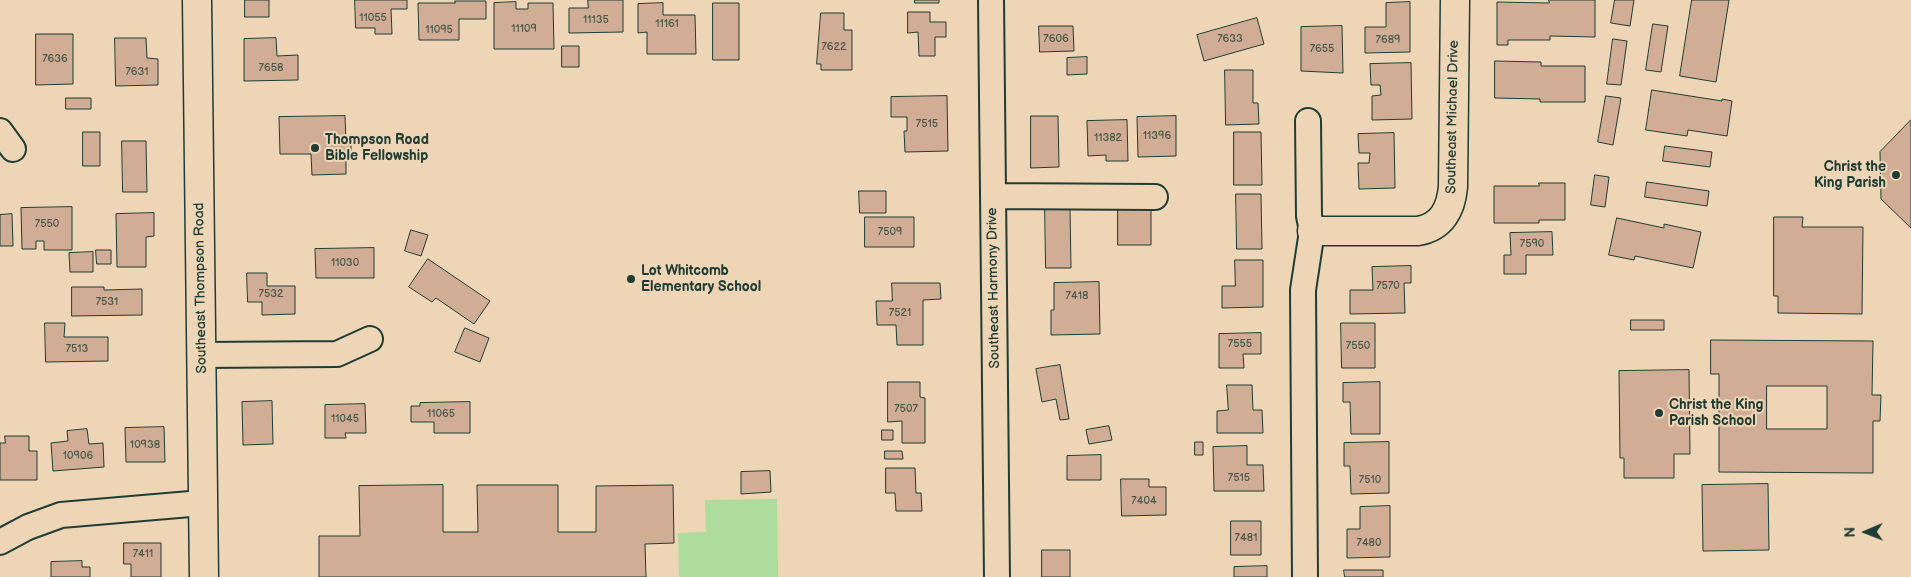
<!DOCTYPE html>
<style>
body{margin:0}
#map{position:relative;width:1911px;height:577px;overflow:hidden;background:#eed5b6;font-family:"Balsamiq Sans",sans-serif}
canvas{display:block}
.north{position:absolute;left:1841px;top:507px;width:50px;height:50px;-webkit-text-stroke:4px #eed5b6;paint-order:stroke;rotate:269deg;font-size:14px;font-weight:700;line-height:20px;text-align:center;color:#1f3d34}
.north::after{content:'';display:block;margin:auto;width:18px;height:22px;background:#1f3d34;clip-path:polygon(50% 0,100% 100%,50% 72%,0 100%)}
</style>
<div id="map">
<canvas width="1911" height="577"></canvas>
<div class="north">N</div>
</div>
<script>
const c = document.querySelector('canvas').getContext('2d');
c.lineJoin = 'round';
function fill(path, color) { c.fillStyle = color; c.fill(path, 'evenodd'); }
function strokePath(path, color, width, dash) { c.strokeStyle = color; c.lineWidth = width; c.lineCap = dash ? 'butt' : 'round'; c.setLineDash(dash || []); c.stroke(path); }
function write(font, color, halo, rows, align = 'center') {
  c.font = font + ' "Balsamiq Sans",sans-serif'; c.lineWidth = 4; c.setLineDash([]); c.textBaseline = 'middle'; c.strokeStyle = halo; c.fillStyle = color; for (const [text, x, y, turn = 0] of rows) {
    c.save(); c.translate(x, y); c.rotate((+turn || 0) * Math.PI / 180); c.textAlign = isNaN(turn) ? turn : align; if (halo) c.strokeText(text, 0, 0); c.fillText(text, 0, 0); c.restore();
  }
}
const green = new Path2D(`
 M777 499 778 577H679L678 533 706 532 705 500Z`);
const building = new Path2D(`
 M245 0H269V17H245Z
 M355 0H407V9H391L392 34H375V28H356Z
 M588 0H623V32L569 33V8H588Z
 M915 0H939V3H915Z
 M1549 0H1595V37L1550 36V40H1508V45H1497V2L1549 3Z
 M1615 0H1634L1630 26 1611 23Z
 M1692 0H1729L1716 82 1680 76Z
 M455 1H486V19H459V40H419L418 3H455Z
 M516 2V9H528V3H553L554 49H494V3Z
 M1410 2V52L1365 53V27H1386V3Z
 M663 3V15H695L696 54H647V32L638 33V4Z
 M713 3H739V60H713Z
 M908 12H930V22H946V37H935V56H919L918 32 908 33Z
 M821 13H844V30H852V70H821V64H817Z
 M1257 18 1264 44 1204 61 1197 35Z
 M1653 24 1668 26 1661 72 1646 70Z
 M1039 26H1073L1074 51 1040 52Z
 M1342 26 1343 73 1301 71V27Z
 M36 34H73V84L36 85Z
 M115 38H146L147 58 158 59V85L116 86Z
 M276 38 277 56 298 55V80L244 81V39Z
 M1613 39 1627 41 1621 85 1607 84Z
 M562 46H579V67H562Z
 M1087 57V74L1067 75V58Z
 M1495 61 1541 62V66H1585V102H1540V99L1495 98Z
 M1411 63 1412 119 1372 120V96L1381 95 1380 85H1371L1370 64Z
 M1225 70H1253V103H1258L1259 124 1226 125Z
 M1652 90 1722 101V99L1732 101 1727 136 1688 130 1687 136 1646 130Z
 M947 96 948 151 905 152 904 131H907V117H891V97Z
 M1606 96 1621 98 1613 145 1598 142Z
 M66 98H91V109H66Z
 M345 116 346 141H351V156H346V174L312 175 311 154H280L279 117Z
 M1031 116H1058L1059 167 1031 168Z
 M1176 116V156L1138 157 1137 117Z
 M1127 120 1128 161H1106V155L1088 156 1087 121Z
 M1911 120V228L1881 199 1880 152Z
 M83 132H100V166H83Z
 M1234 132H1261L1262 185H1234Z
 M1394 133 1395 188 1359 189 1358 163H1369L1370 153H1359L1358 134Z
 M122 141H146L147 192H123Z
 M1665 146 1712 152 1710 167 1663 161Z
 M1595 175 1609 177 1605 207 1591 205Z
 M1647 182 1709 191 1707 206 1645 197Z
 M1539 183H1565V220H1539V223H1494V186H1539Z
 M859 191H886V213H860Z
 M1236 194H1261L1262 249H1237Z
 M72 207V250H44V241H36V249H22L21 208Z
 M1118 207H1151V245H1118Z
 M1045 208H1070L1071 268H1046Z
 M154 213V236L146 237V267H117L116 214Z
 M12 214 13 246H0V215Z
 M865 217H914V247H865Z
 M1774 217H1803L1802 227H1863L1862 314 1778 313V296H1774Z
 M1617 218 1664 228V224L1701 232 1693 268 1635 256 1634 260 1609 255Z
 M411 230 428 235 421 256 405 251Z
 M1552 232 1553 255H1526V274H1504V255H1511L1510 233Z
 M374 248V278H316L315 249Z
 M96 250H111V264H97Z
 M93 252V272H70L69 253Z
 M428 259 490 301 474 324 436 298 432 302 409 287Z
 M1235 260H1263V307L1222 308V286H1235Z
 M1411 266V283H1404L1405 313 1350 314V290H1373L1372 267Z
 M247 273H267V286H295V314L262 315V302H248Z
 M1099 282 1100 334 1051 335V310H1054V283Z
 M892 283H940L941 299 923 300V345H897L896 325H877L876 301H892Z
 M72 287H104V290L142 289V315L72 316Z
 M1631 320H1664V330H1631Z
 M45 323H65L64 337H108V361L46 362Z
 M1341 323H1375V368H1342Z
 M465 328 489 338 480 362 455 352Z
 M1261 333V354H1243L1244 368H1219V334Z
 M1711 340 1873 341 1872 395H1881L1880 421H1873V473L1719 472V374H1711ZM1767 386H1827V429H1767Z
 M1060 365 1069 419 1060 420 1056 399 1042 402 1036 369Z
 M1689 370 1690 454H1674V478H1624V458H1620L1619 371Z
 M888 382H920V397L925 398V443H902V421L888 422Z
 M1380 382V434H1351L1350 402H1343V383Z
 M1227 385H1252L1253 410H1262L1263 433H1217V411L1228 410Z
 M272 401 273 444 243 445 242 402Z
 M470 402V433H434V422H411V406H420V403Z
 M365 404 366 433H345L346 438H325V405Z
 M1109 426 1112 440 1089 444 1086 430Z
 M164 427 165 462H126L125 428Z
 M87 429 89 444 103 443 104 467 53 471 51 443 68 441 67 431Z
 M882 430H893V440H882Z
 M5 436H29V451H37V480H0V443H5Z
 M1195 442H1203V455H1195Z
 M1389 442V493L1351 494 1350 466H1344V443Z
 M1247 446V465H1263L1264 491H1214L1213 447Z
 M885 451H902L903 459H885Z
 M1101 455V480H1067V456Z
 M886 468H915L916 493H921L922 511H896L895 493H886Z
 M770 471 771 492 741 494V472Z
 M1121 479H1149V487H1166V515L1122 516Z
 M1768 484 1769 550 1703 551 1702 485Z
 M443 485V532H478L477 485H558V532H596V486L673 485 674 543 645 544 646 577H319V536H360L359 486Z
 M1390 506V557L1347 558V529H1360V507Z
 M1231 521H1261V555H1231Z
 M124 543H161V577H131V564H124Z
 M1042 550H1070V577H1042Z
 M82 561V567H90V577H51V562Z
 M1267 566V577H1234V567Z
 M1344 570H1383V577H1345Z`);
const minor = new Path2D(`
 M991 0 997 577
 M0 131 13 149
 M993 196 1155 197
 M202 355 337 354 370 339
 M0 542 28 527 61 515 202 503
 M1305 577 1303 290 1312 231 1309 216 1308 121`);
const tertiary = new Path2D(`
 M197 0 204 577
 M1312 231H1418C1442 227 1451 209 1453 187L1455 0`);
const markers = [
 [315,148,5,"#1f3d34"],
 [1896,175,5,"#1f3d34"],
 [631,279,5,"#1f3d34"],
 [1659,413,5,"#1f3d34"]
];
const numberNames = [
 ["11055",373,18],
 ["11135",596,20],
 ["11161",667,24],
 ["11109",524,29],
 ["11095",439,30],
 ["7606",1056,39],
 ["7633",1230,39],
 ["7689",1388,40],
 ["7622",834,47],
 ["7655",1322,49],
 ["7636",55,59],
 ["7658",271,68],
 ["7631",137,72],
 ["7515",927,124],
 ["11396",1157,136],
 ["11382",1108,138],
 ["7550",47,224],
 ["7509",890,232],
 ["7590",1532,244],
 ["11030",345,263],
 ["7570",1388,286],
 ["7532",271,294],
 ["7418",1077,296],
 ["7531",107,302],
 ["7521",900,313],
 ["7555",1240,344],
 ["7550",1358,346],
 ["7513",77,349],
 ["7507",906,409],
 ["11065",441,414],
 ["11045",345,419],
 ["10938",145,445],
 ["10906",78,456],
 ["7515",1239,478],
 ["7510",1370,480],
 ["7404",1144,501],
 ["7481",1246,538],
 ["7480",1369,543],
 ["7411",143,554]
];
const streetNames = [
 ["Southeast Michael Drive",1453,117,-89],
 ["Southeast Thompson Road",201,288,-91],
 ["Southeast Harmony Drive",994,288,-91]
];
const poiNames = [
 ["Thompson Road",325,140],
 ["Bible Fellowship",325,156],
 ["Christ the",1886,167,"right"],
 ["King Parish",1886,183,"right"],
 ["Lot Whitcomb",641,271],
 ["Elementary School",641,287],
 ["Christ the King",1669,405],
 ["Parish School",1669,421]
];
fill(green, '#addc9c');
fill(building, '#d0ad94');
strokePath(building, '#1f3d34', 1);
strokePath(minor, '#1f3d34', 28);
strokePath(tertiary, '#1f3d34', 31);
strokePath(minor, '#eed5b6', 24);
strokePath(tertiary, '#eed5b6', 28);
for (const [x, y, r, color] of markers) { const dot = new Path2D(); dot.arc(x, y, r, 0, 2 * Math.PI); c.fillStyle = color; c.fill(dot); strokePath(dot, '#eed5b6', 2); }
write('11px', '#4b594c', null, numberNames);
write('14px', '#1f3d34', '#eed5b6', streetNames);
write('bold 14px', '#1f3d34', '#eed5b6', poiNames, 'left');
</script>
